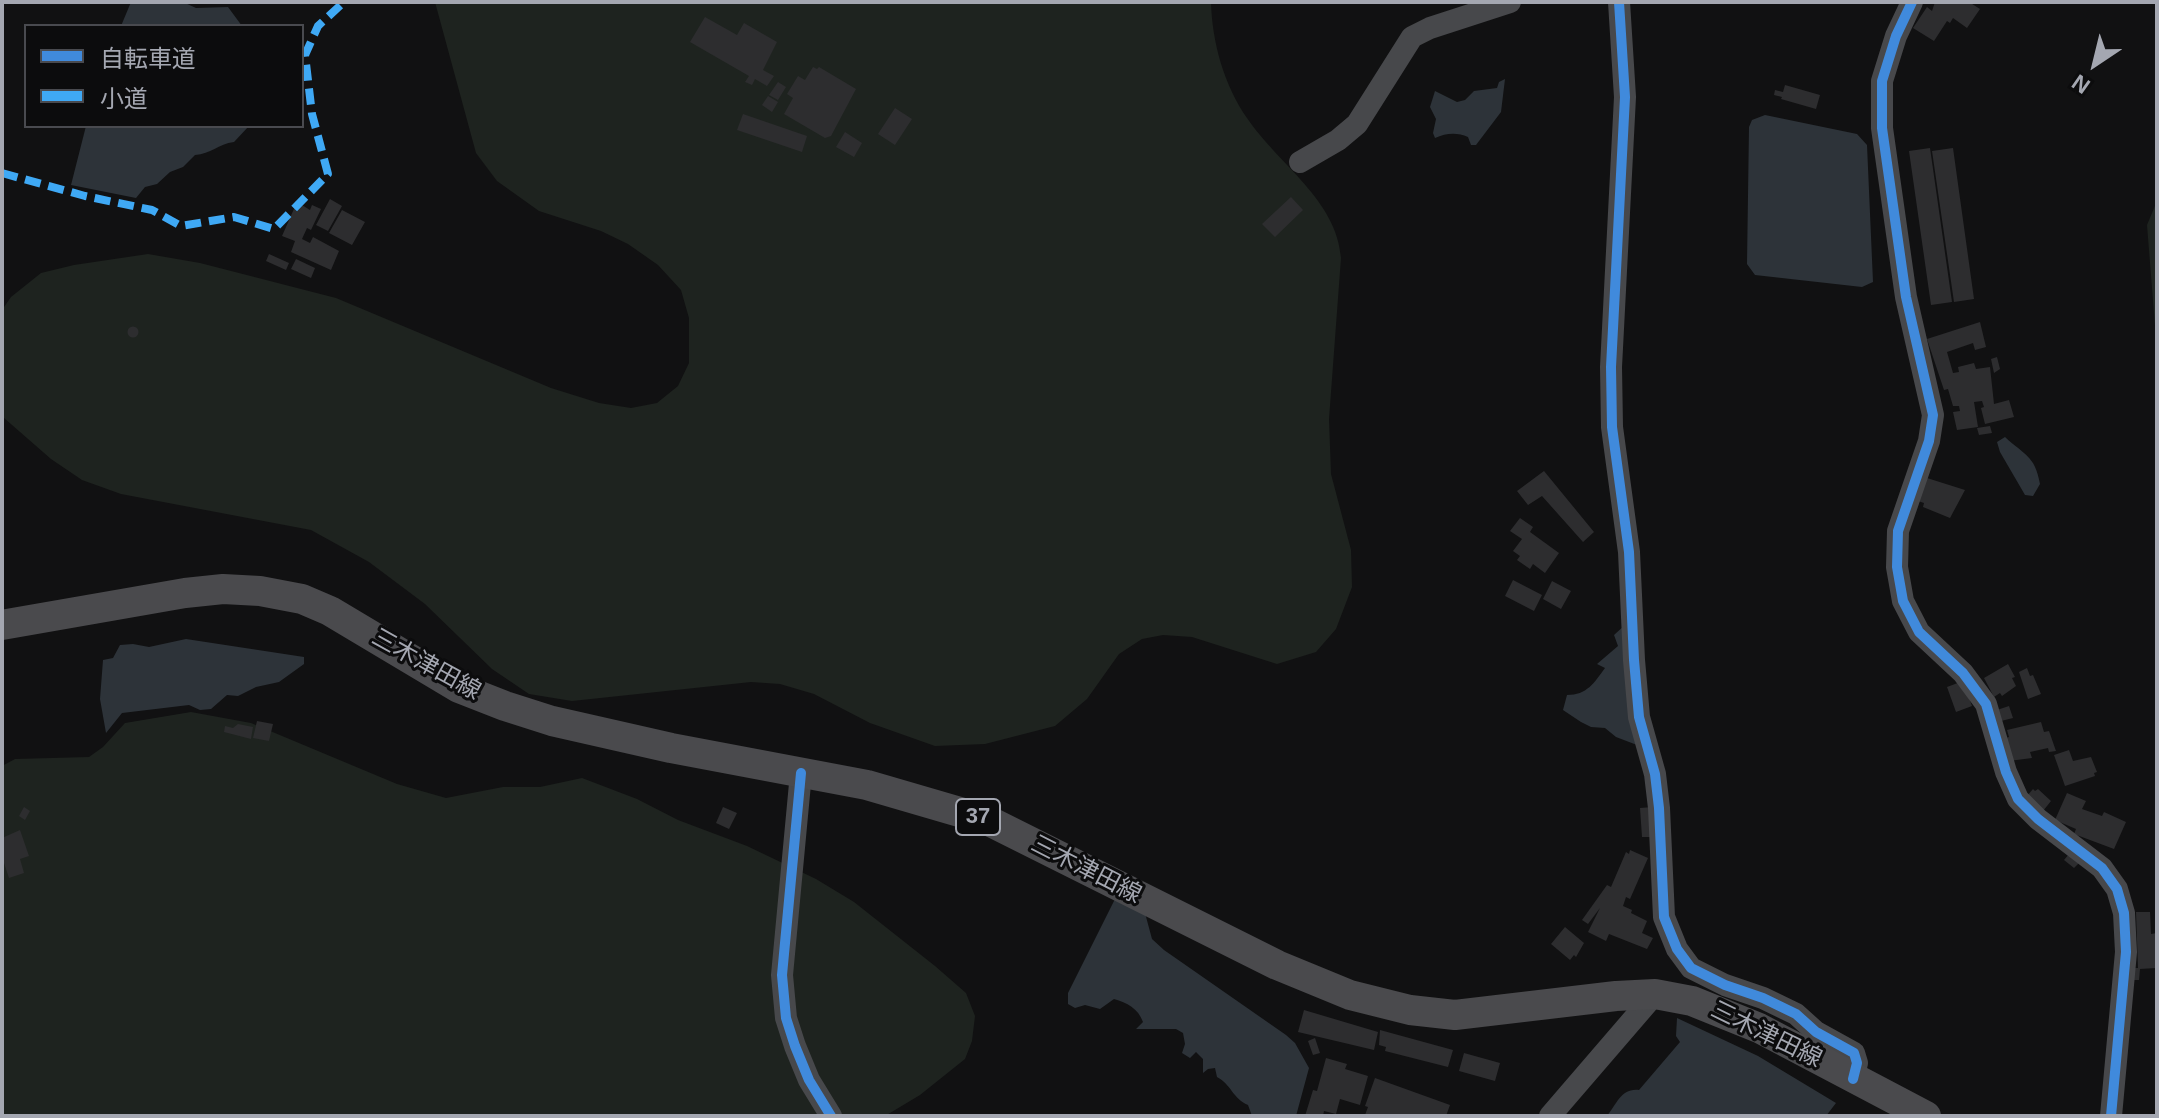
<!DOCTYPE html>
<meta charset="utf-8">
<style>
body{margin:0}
#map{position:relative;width:2159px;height:1118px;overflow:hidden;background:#111112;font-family:Helvetica,"Noto Sans JP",sans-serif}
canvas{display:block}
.frame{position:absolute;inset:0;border:4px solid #a4a7b1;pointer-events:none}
.legend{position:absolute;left:24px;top:24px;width:280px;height:104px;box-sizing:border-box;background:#0c0c0d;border:2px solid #494a4f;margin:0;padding:10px 14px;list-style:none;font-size:24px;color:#a4a7b1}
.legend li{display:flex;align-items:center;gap:16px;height:40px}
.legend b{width:40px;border:2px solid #494a4f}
.north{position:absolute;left:2055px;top:24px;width:80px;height:80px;-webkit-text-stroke:6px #0c0c0d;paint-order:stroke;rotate:215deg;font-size:22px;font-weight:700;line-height:32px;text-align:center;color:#a4a7b1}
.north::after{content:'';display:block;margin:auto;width:28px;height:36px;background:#a4a7b1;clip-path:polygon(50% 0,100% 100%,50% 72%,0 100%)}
</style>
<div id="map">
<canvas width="2159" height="1118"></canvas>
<div class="frame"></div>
<ul class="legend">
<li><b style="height:10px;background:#408adc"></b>自転車道</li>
<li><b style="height:10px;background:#3fa9f5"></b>小道</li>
</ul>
<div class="north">N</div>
</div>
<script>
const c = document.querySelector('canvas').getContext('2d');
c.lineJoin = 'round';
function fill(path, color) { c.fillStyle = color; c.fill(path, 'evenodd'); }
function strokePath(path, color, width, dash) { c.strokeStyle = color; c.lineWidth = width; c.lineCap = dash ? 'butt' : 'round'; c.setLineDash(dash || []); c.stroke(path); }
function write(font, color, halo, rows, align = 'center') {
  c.font = font + ' Helvetica,"Noto Sans JP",sans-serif'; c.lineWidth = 6; c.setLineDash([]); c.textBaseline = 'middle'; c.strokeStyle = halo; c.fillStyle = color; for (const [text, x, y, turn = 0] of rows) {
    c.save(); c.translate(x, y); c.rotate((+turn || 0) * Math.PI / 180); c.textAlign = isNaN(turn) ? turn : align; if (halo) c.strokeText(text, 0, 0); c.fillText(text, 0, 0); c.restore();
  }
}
const green = new Path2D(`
 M435 2H1211C1212 42 1224 85 1247 118 1278 164 1337 200 1341 258L1329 419 1331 474 1351 550 1352 587 1336 629 1316 652 1277 664 1192 637 1163 635 1142 639 1119 654 1087 699 1055 726 985 744 935 746 870 723 814 694 780 684 751 682 572 701 529 694 492 669 425 604 369 562 311 530 121 494 82 480 51 459 4 418 2 310 11 297 41 273 74 265 148 254 200 263 336 298 551 388 599 403 631 408 657 403 678 386 689 363V318L681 290 658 265 628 244 601 231 539 211 497 181 476 153Z
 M2157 201V351L2147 225Z
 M191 712 251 723 397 784 446 798 503 787H540L582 778 637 799 678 820 747 846 816 879 854 902 935 966 966 993 975 1016 972 1041 965 1059 920 1095 885 1116H2V766L15 759 89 757 103 747 125 723Z`);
const water = new Path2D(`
 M131 2 143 4 183 2 196 8 228 7 242 26H121Z
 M1505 79 1501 112 1476 145H1471L1468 137C1457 132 1446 133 1435 138L1433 133 1436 119 1430 107 1435 91 1457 102 1465 100 1474 91 1497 88 1499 82Z
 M1765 115 1857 134 1867 145 1873 282 1862 287 1755 275 1747 264 1749 127 1752 120Z
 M86 126H249L234 142C218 144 211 154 195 155L183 167 170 172 157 184 145 187 136 198 71 185Z
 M2005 437C2024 455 2035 455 2040 484L2033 496 2025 495 2000 452 1997 442Z
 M1626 624 1637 745 1616 737 1605 728 1591 727 1581 722 1563 710 1567 695C1587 695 1594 683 1605 668L1597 664 1618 646 1614 635Z
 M186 639 304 657V664L279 682 256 687 238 696 227 695 211 709 200 710 189 705 122 713 106 733 100 699 103 660 113 658 120 645 133 644 149 647Z
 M1116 897 1145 913 1152 939 1164 950 1286 1035 1295 1043 1309 1068 1296 1116H1252L1248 1105C1233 1099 1231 1084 1217 1077L1215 1068 1208 1069 1203 1073V1059L1196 1052 1190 1058 1182 1053 1185 1044 1183 1033 1176 1029H1136L1143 1022C1138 1008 1127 1003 1114 999L1100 1009 1085 1005 1075 1008 1068 1004V993Z
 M1677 1018 1758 1056 1836 1103 1826 1116H1607C1617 1104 1621 1088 1639 1090L1680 1042 1676 1036Z`);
const building = new Path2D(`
 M1935 2H1969L1980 9 1967 28 1953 18 1950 23 1947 21 1934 41 1913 28 1927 7 1932 11Z
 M705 17 737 35 744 23 777 42 763 70 774 76 767 86 755 79 752 85 745 82 749 76 690 42Z
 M813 67 817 69 819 67 856 89 831 136 825 138 784 114 793 98 787 94 798 76 805 80Z
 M778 82 786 87 778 100 769 95Z
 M1785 85 1820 95 1816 109 1781 99 1782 97 1774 95 1775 90 1783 92Z
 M768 96 778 102 772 112 762 105Z
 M895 108 912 119 895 145 878 134Z
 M743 114 807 136 802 152 737 130Z
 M845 132 862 143 854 157 836 147Z
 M1930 148 1952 302 1931 305 1909 151Z
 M1953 148 1974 299 1954 302 1932 151Z
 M1291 197 1303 210 1275 237 1262 224Z
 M330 199 342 206 328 231 316 225Z
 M297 202 310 210 312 205 321 209 311 230 307 228 302 239 310 243 313 237 339 251 331 270 291 252 295 241 282 236Z
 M342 210 365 222 352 245 329 233Z
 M269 254 289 263 286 270 266 261Z
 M296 259 315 268 311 278 291 269Z
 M1980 322 1986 347 1975 350 1973 343 1947 352 1953 373 1959 372 1958 367 1974 363 1976 369 1990 367 1994 404 2009 400 2014 417 1985 424 1981 408 1984 407 1982 401 1974 402 1978 427 1957 430 1953 412 1960 411 1959 406H1953L1948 389 1944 390 1927 339Z
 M127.5 332a5.5 5.5 0 1 1 11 0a5.5 5.5 0 1 1-11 0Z
 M1997 357 2000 369 1994 373 1991 359Z
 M1990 426 1992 433 1979 435 1977 428Z
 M1544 471 1594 532 1583 542 1542 496 1528 505 1517 491Z
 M1927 478 1965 490 1950 518 1923 507 1924 503 1918 501Z
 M1520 518 1533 527 1530 532 1559 553 1545 573 1533 564 1530 569 1517 560 1520 556 1513 551 1522 539 1510 531Z
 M1513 580 1542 595 1534 611 1505 596Z
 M1552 581 1571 591 1561 609 1543 599Z
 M2008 664 2015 677 2012 678 2016 686 2002 696 2000 693 1994 697 1984 678Z
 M2027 668 2030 676 2033 675 2041 694 2028 699 2019 672Z
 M1963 681 1972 706 1956 712 1947 687Z
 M2009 706 2013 718 2001 721 1997 710Z
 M257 721 273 724 269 741 253 738Z
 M2041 722 2044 732 2049 731 2056 751 2049 752 2048 748 2030 752 2032 758 2009 761 2003 739 2009 737 2007 730Z
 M238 724 253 727 251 739 224 732 225 726 233 728Z
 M2069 750 2073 761 2091 757 2097 772 2094 773 2095 776 2065 786 2054 755Z
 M2033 789 2035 791 2038 789 2051 801 2043 811 2027 796Z
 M2067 793 2086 801 2082 809 2102 816 2104 812 2126 822 2114 849 2074 834 2076 829 2055 820Z
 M24 807 30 811 25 820 19 816Z
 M723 807 737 813 729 829 716 823Z
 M1653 807 1655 837H1642L1640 808Z
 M20 830 29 856 20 859 24 873 9 878 2 857V838Z
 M1630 850 1648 858 1630 899 1626 897 1623 906 1632 910 1631 913 1647 921 1642 933 1653 938 1647 949 1609 934 1606 941 1588 932 1600 908 1588 924 1582 920 1607 885 1611 887 1626 852 1629 854Z
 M2069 854 2079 863 2074 868 2064 860Z
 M2136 912H2150L2151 934 2157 933 2156 968 2140 969 2139 980H2131L2132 968H2138Z
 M1565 927 1584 943 1576 957 1574 955 1570 960 1551 944Z
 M1304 1010 1378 1032 1374 1050 1298 1032Z
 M1380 1030 1453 1050 1448 1067 1385 1051 1386 1047 1379 1045Z
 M1315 1038 1320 1053 1313 1055 1308 1041Z
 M1464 1053 1500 1063 1495 1081 1459 1071Z
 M1326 1058 1347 1064 1345 1069 1368 1076 1360 1105 1340 1099 1336 1114 1324 1111 1323 1116H1305L1313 1090 1317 1091Z
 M1375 1078 1450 1105 1446 1116 1365 1115 1368 1107 1365 1106Z`);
const minor = new Path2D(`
 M1619 2 1625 97 1611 367 1612 427 1629 552 1634 660 1639 717 1655 774 1659 808 1664 917 1677 949 1691 968 1725 985 1763 998 1796 1014 1816 1032 1854 1053 1857 1063 1853 1079
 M1912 2 1896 36 1882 81V128L1906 297 1933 415 1929 441 1898 531 1897 567 1903 601 1919 632 1963 673 1986 704 2006 772 2018 799 2038 819 2102 868 2117 889 2124 913 2126 952 2111 1116
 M1300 162 1338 140 1357 124 1412 37 1430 28 1510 2
 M801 773 782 975 786 1018 795 1046 809 1080 831 1116
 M1550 1116 1655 994`);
const major = new Path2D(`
 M2 625 185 593 223 589 260 591 302 599 330 611 459 688 505 706 552 721 671 748 867 785 987 820 1277 965 1350 995 1410 1010 1455 1015 1616 996 1655 994 1692 1001 1759 1028 1926 1116`);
const quiet = new Path2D(`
 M2 173 85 196 152 210 181 226 234 217 274 229 328 174 312 114 305 55 318 26 344 2`);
const cycleway = new Path2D(`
 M1619 2 1625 97 1611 367 1612 427 1629 552 1634 660 1639 717 1655 774 1659 808 1664 917 1677 949 1691 968 1725 985 1763 998 1796 1014 1816 1032 1854 1053 1857 1063 1853 1079
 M1912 2 1896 36 1882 81V128L1906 297 1933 415 1929 441 1898 531 1897 567 1903 601 1919 632 1963 673 1986 704 2006 772 2018 799 2038 819 2102 868 2117 889 2124 913 2126 952 2111 1116
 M801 773 782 975 786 1018 795 1046 809 1080 831 1116`);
const shields = [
 [978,817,44]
];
const shieldNames = [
 ["37",978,817]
];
const streetNames = [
 ["三木津田線",426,665,29],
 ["三木津田線",1086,870,27],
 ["三木津田線",1766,1035,26]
];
fill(green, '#1e231f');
fill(water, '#2d3339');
fill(building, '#2d2d2f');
strokePath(minor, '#47484b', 22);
strokePath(major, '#4a4a4d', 30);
strokePath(quiet, '#3fa9f5', 8, [16, 8]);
strokePath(cycleway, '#408adc', 10);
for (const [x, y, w] of shields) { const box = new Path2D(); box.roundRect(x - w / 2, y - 18, w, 36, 6); c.fillStyle = '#0c0c0d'; c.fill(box); strokePath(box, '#a4a7b1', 2); }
write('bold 22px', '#a4a7b1', null, shieldNames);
write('24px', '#a4a7b1', '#0c0c0d', streetNames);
</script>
